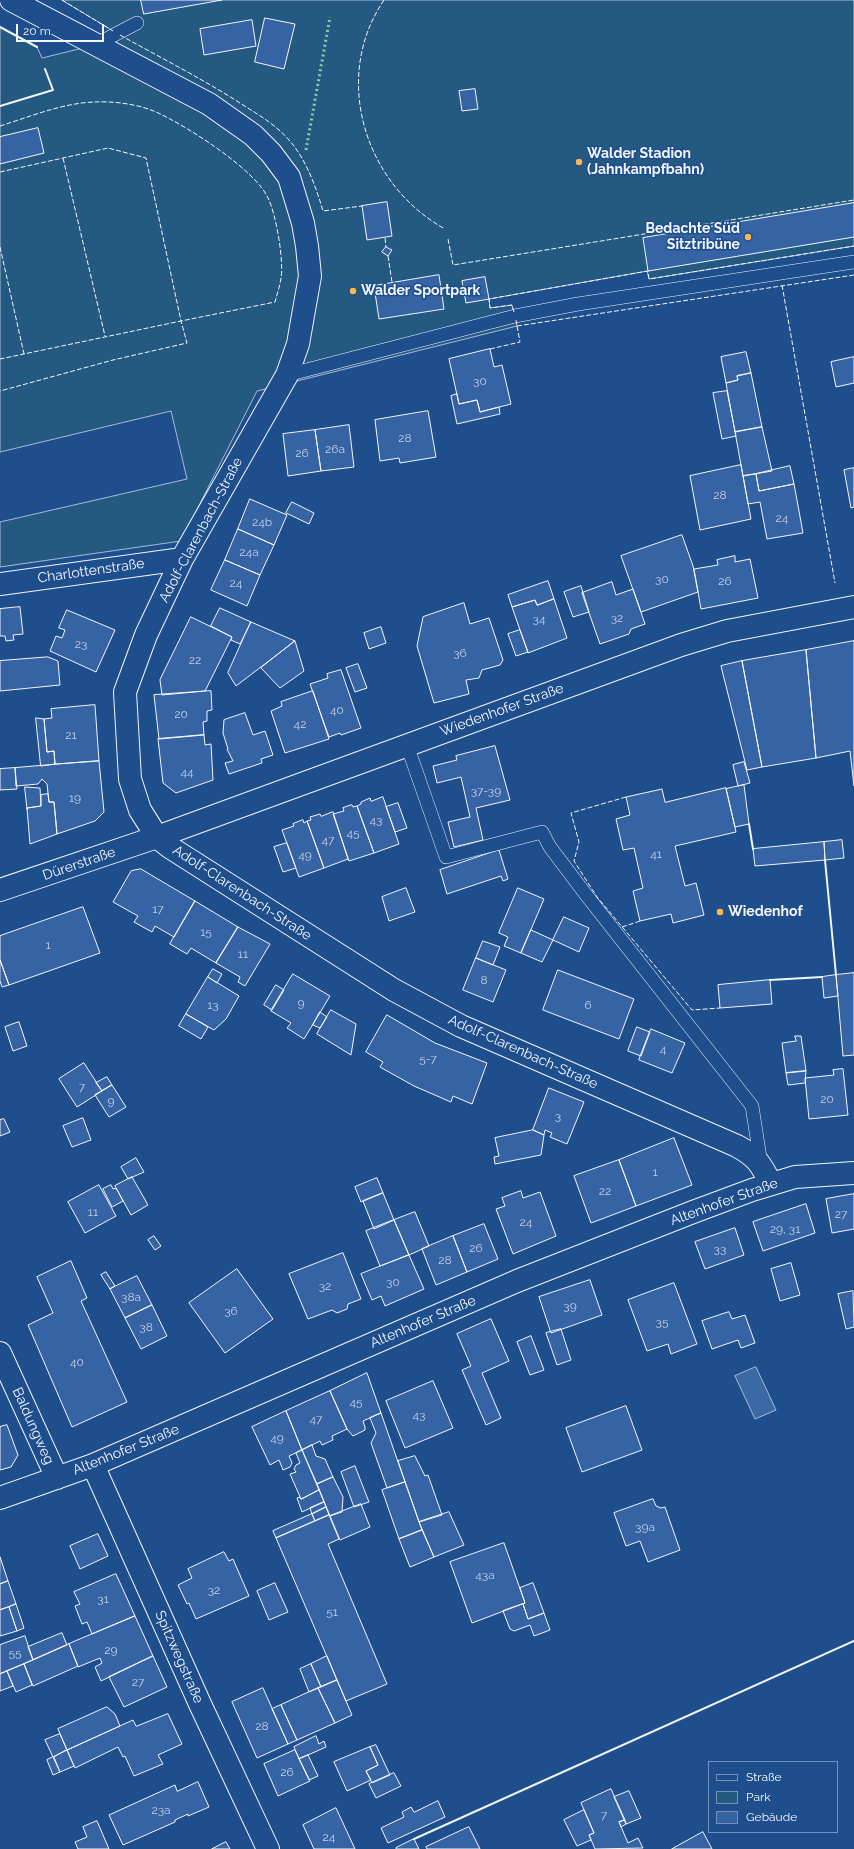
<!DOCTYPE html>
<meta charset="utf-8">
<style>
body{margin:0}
#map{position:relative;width:854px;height:1849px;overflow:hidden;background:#1f4e8c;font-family:Raleway,sans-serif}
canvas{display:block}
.legend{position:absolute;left:708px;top:1761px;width:130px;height:72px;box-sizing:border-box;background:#1f4e8c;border:1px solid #7391ba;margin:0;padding:5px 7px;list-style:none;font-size:12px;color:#f2f6ff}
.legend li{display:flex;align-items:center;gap:8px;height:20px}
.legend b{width:20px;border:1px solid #7391ba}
.scale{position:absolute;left:16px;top:24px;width:88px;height:18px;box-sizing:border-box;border:2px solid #f2f6ff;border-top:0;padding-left:5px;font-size:12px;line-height:14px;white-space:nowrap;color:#f2f6ff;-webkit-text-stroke:3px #1f4e8c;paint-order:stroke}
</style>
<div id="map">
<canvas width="854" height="1849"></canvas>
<ul class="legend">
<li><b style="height:5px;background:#1f4e8c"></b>Straße</li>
<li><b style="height:11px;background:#245a82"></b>Park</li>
<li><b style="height:11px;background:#3563a3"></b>Gebäude</li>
</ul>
<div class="scale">20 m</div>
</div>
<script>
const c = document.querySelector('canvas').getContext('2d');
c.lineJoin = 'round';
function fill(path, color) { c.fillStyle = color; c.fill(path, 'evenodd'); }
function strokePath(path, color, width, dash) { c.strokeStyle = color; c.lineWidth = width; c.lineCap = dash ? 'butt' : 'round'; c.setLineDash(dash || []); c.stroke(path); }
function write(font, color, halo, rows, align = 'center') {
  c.font = font + ' Raleway,sans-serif'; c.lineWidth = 3; c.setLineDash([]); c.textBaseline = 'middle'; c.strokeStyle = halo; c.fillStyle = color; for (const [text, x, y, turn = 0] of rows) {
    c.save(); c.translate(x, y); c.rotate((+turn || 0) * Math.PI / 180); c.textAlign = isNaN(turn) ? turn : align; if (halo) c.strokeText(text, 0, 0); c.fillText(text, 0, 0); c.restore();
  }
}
const green = new Path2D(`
 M62 0H854V246L649 279 647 271 489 299 490 308 512 305 517 326 257 391 181 541 0 567V522L187 479 171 411 0 452V27L37 47 42 58 95 45 116 33Z`);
const water = new Path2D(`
 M756 1367 776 1410 755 1419 735 1376Z`);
const building = new Path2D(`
 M141 0H222L144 14Z
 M265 18 295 24 284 69 255 62Z
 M252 20 256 46 204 55 200 29Z
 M475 89 478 109 462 111 459 91Z
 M38 128 44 153 0 164V137Z
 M387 202 392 236 367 240 362 206Z
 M854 203V237L648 271 643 238Z
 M386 247 392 250 388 256 382 252Z
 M439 275 444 309 379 319 374 286Z
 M485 277 489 299 466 303 462 281Z
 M490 349 494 367 502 365 511 404 480 412 477 400 459 404 449 359Z
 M746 352 751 373 737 376 738 380 726 383 721 357Z
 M854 357V383L836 387 831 362Z
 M751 373 762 427 735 432 726 383 738 380 737 376Z
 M727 391 736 436 722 439 713 393Z
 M457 394 459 404 477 400 480 412 499 407 500 414 457 424 451 396Z
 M428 411 436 457 400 463 399 458 380 461 375 420Z
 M349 425 354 467 321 471 315 430Z
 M762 427 772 471 743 476 735 432Z
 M315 430 321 471 288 476 283 434Z
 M741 465 751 519 700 530 690 476Z
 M790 466 794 484 759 491 756 474Z
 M854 468V507L851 508 844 470Z
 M756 474 759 491 794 484 803 533 767 539 760 502 748 504 743 476Z
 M250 499 287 515 274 545 238 529Z
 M292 502 314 513 309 524 286 513Z
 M238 529 274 545 260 575 225 560Z
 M682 535 693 566 698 592 641 612 621 556Z
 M735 556V562L750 559 758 598 701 609 694 569 718 565 717 560Z
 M225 560 260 575 247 606 211 590Z
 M548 581 554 599 537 605 535 600 512 607 508 595Z
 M612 582 616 595 633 589 645 624 631 629 629 634 600 644 582 593Z
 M581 586 589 612 573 617 564 592Z
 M554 599 567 638 528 653 512 607 535 600 537 605Z
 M464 603 470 624 489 618 503 660 500 665 482 670 479 678 466 680 469 694 434 703 417 646 423 617Z
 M20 607 23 634 13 635 14 640 6 641 5 636H0V609Z
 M220 608 251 622 240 644 231 640 232 637 211 626Z
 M67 610 115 630 96 672 50 651 56 636 62 638 65 630 59 628Z
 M191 617 232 637 205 691 162 695 160 680Z
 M251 622 295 641 236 686 228 673Z
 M381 627 386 643 369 649 364 633Z
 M520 630 528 652 516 656 508 634Z
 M295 641 304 671 280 688 261 668Z
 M854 641V786L850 751 816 758 806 650Z
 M806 650 816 758 762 767 742 661Z
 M48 657 58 661 60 685 0 691V661Z
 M742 661 762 767 747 770 721 666Z
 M358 664 367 688 355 692 346 668Z
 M341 670 361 728 341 735 340 733 329 737 310 684 328 678 327 674Z
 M211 691 212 710 207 711V721L203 722 204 735 159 739 154 695Z
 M313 691 329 739 285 753 271 711 282 706 281 702Z
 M95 705 99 761 55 764 54 751 47 752 44 719 52 718 51 709Z
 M245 713 253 735 265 731 273 755 261 759 262 763 229 774 225 763 233 761 227 749H228L223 733 224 720Z
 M36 718 44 719 47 752 54 751 55 764 41 766Z
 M204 735 205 745 211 744 213 780 176 793 163 783 158 739Z
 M495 746 510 800 476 808 483 840 454 847 448 822 470 817 461 777 437 783 433 766 457 760 456 756Z
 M99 761 104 812 95 821 57 834 54 802H49L47 784 42 779 38 784 16 786 15 768Z
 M744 762 750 783 738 786 733 765Z
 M15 768 17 789 0 790V769Z
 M744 785 749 824 735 827 726 789Z
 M25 787 40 788 41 806 27 808V809Z
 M726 788 736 832 675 846 685 886 696 883 704 915 673 923 671 914 640 921 633 891 643 888 634 848 623 850 616 819 630 815 626 797 662 789 665 802Z
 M48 794 49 802H54L57 834 30 844 27 808 41 806V795Z
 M383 797 399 844 374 853 357 806 361 804V802L370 798 371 801Z
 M398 803 407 828 395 832 386 807Z
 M352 805 353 807 357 806 374 853 349 861 333 814 344 811 343 808Z
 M333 812 348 859 324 868 307 821 311 820 310 817 320 814 321 816Z
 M303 820 304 823 307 821 324 868 299 877 282 830 294 826 293 824Z
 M842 840 844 858 825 860 824 842Z
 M824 842 825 860 755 866 753 849Z
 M287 843 296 868 283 872 274 847Z
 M499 850 508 879 503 881 501 876 447 894 440 870Z
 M141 869 195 901 174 937 155 926 152 932 134 922 138 916 113 902 131 871Z
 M406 888 415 912 389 921 382 897Z
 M518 888 544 899 521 953 504 946 508 937 499 933Z
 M195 901 238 927 216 963 191 948 187 954 170 944Z
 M83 907 100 953 9 985 0 960V936Z
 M564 917 589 928 579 952 553 940Z
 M238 927 270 944 245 986 238 982 240 977 216 963Z
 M531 930 553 940 542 962 521 953Z
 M483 941 500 947 493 965 476 958Z
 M476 958 506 970 493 1002 463 990Z
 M0 960 9 985 2 987 0 981Z
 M213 969 222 974 217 983 208 977Z
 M558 970 634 999 619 1039 543 1010Z
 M854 973V1055L843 1056 836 975Z
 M293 974 330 996 304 1039 287 1028 291 1023 271 1011Z
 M836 975 838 996 824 998 822 977Z
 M208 977 239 996 226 1019 214 1030 186 1014Z
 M770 980 772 1004 720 1008 718 985Z
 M276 985 284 990 272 1010 264 1005Z
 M331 1010 356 1024 351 1055 317 1034Z
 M320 1012 327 1017 320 1028 313 1025Z
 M186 1014 208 1027 201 1039 179 1026Z
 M387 1015 435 1043 487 1063 472 1104 453 1096 451 1102 414 1086 380 1067 383 1062 366 1052Z
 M19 1022 27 1046 13 1051 5 1027Z
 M637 1027 650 1032 641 1056 628 1051Z
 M651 1029 685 1043 672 1073 639 1060Z
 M795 1036H801L806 1071 786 1073 782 1043 796 1041Z
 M84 1063 102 1091 77 1107 59 1079Z
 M843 1069 848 1115 809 1119 805 1078 834 1075 833 1070Z
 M806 1071 805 1083 788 1085 786 1073Z
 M107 1077 112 1085 102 1091 96 1083Z
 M112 1085 126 1107 109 1117 95 1095Z
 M549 1088 584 1102 567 1144 550 1137 552 1133 545 1130 544 1135 533 1130Z
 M83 1118 91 1140 72 1147 63 1126Z
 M4 1119 10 1132 0 1136V1120Z
 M533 1130 544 1135 541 1155 495 1164 494 1157 499 1156 495 1138Z
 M674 1138 692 1185 636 1206 619 1160Z
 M136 1158 144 1172 128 1179 121 1167Z
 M619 1160 636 1206 591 1223 574 1176Z
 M132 1177 148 1205 131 1215 115 1186Z
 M377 1178 383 1193 361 1202 355 1187Z
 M99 1185 116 1216 85 1233 68 1202Z
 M111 1185 113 1189 116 1188 123 1201 112 1207 103 1189Z
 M521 1191 523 1198 540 1192 556 1236 513 1254 496 1209 505 1206 502 1198Z
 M383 1193 394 1220 374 1229 363 1201Z
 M854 1194V1229L832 1233 826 1199Z
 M806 1204 815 1233 763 1251 753 1222Z
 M415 1212 429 1246 409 1255 394 1220Z
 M394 1220 409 1255 380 1266 366 1231Z
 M484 1224 498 1259 467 1272 453 1236Z
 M735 1228 744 1255 705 1269 695 1242Z
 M154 1236 161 1246 155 1250 148 1240Z
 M453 1236 467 1272 436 1285 422 1249Z
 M343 1253 361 1299 348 1304 347 1309 337 1313 332 1310 308 1319 289 1274Z
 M409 1255 424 1289 385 1306 381 1296 372 1300 361 1274Z
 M71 1261 87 1298 81 1301 127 1402 72 1427 28 1325 53 1313 37 1277Z
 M791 1263 800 1295 780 1301 771 1269Z
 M237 1269 273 1319 225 1353 189 1303Z
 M106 1272 115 1286 110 1289 101 1275Z
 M137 1276 152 1305 125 1318 110 1289Z
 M590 1280 602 1315 551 1333 539 1297Z
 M674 1283 697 1344 671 1354 668 1344 647 1351 628 1300Z
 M853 1291 854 1327 846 1329 838 1294Z
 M152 1305 167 1336 141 1349 125 1318Z
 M729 1312 732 1319 745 1315 755 1343 741 1348 738 1340 712 1349 702 1321Z
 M491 1319 509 1361 482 1373 501 1418 486 1425 462 1370 471 1366 457 1334Z
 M561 1329 571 1360 557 1365 546 1333Z
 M531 1336 544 1370 530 1375 517 1342Z
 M367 1373 381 1413 363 1421 365 1427V1430L353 1436 347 1429 330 1391Z
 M433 1381 453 1428 405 1448 386 1401Z
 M330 1391 347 1429 332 1436 333 1440 322 1445 320 1441 302 1450 286 1411Z
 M626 1406 642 1450 582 1472 566 1428Z
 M286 1411 302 1450 289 1456 292 1463 290 1467 283 1470 279 1460 270 1465 252 1427Z
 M381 1413 405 1482 387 1488 371 1443 376 1433 370 1418Z
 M7 1425 18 1455 11 1467 0 1470V1427Z
 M312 1445 316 1456 325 1459 333 1477 317 1484 302 1450Z
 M302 1450 319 1490 301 1499 290 1474 296 1472 294 1469 296 1465 300 1463 296 1453Z
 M415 1456 425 1476 428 1475 442 1515 419 1522 398 1461Z
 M355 1466 369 1502 354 1507 341 1472Z
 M333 1477 343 1497 342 1512 330 1516 317 1484Z
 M405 1482 422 1530 399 1539 382 1490Z
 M319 1490 324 1502 302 1512 297 1498 300 1497 301 1499Z
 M653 1499 656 1506 661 1508 665 1507 680 1550 648 1562 640 1541 626 1546 614 1513Z
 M324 1502 326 1507 312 1514 310 1508Z
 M361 1504 370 1527 340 1540 330 1516Z
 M326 1507 329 1515 315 1521 312 1514Z
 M449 1512 464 1545 434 1557 419 1522Z
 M312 1514 315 1521 276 1538 273 1531Z
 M329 1515 339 1539 328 1544 387 1684 346 1701 276 1538Z
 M422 1530 434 1557 410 1567 399 1539Z
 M98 1534 108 1556 80 1569 70 1546Z
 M504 1543 525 1603 472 1623 450 1562Z
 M224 1552 229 1561 233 1559 249 1596 196 1619 189 1603 187 1604 178 1585 192 1578 188 1569Z
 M0 1557 8 1581 0 1584Z
 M116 1574 135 1616 92 1634 87 1622 82 1624 75 1606 80 1604 74 1592Z
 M8 1581 16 1604 0 1610V1584Z
 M275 1583 288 1612 269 1620 257 1591Z
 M533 1583 544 1613 528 1619 523 1604 525 1603 520 1588Z
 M16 1604 24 1628 17 1631 9 1607Z
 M523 1604 528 1619 544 1613 550 1630 534 1636 530 1625 514 1631 510 1629 503 1611Z
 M9 1607 17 1631 0 1636V1610Z
 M135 1616 153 1656 101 1681 95 1667 102 1663 100 1658 78 1667 69 1644Z
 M62 1633 67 1645 33 1660 28 1647Z
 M25 1636 33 1660 0 1674V1645Z
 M69 1644 78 1666 33 1686 24 1664Z
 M153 1656 167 1687 124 1707 109 1677Z
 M327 1656 337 1680 321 1687 311 1664Z
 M24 1664 32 1685 16 1692 7 1671Z
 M311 1664 321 1687 309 1692 300 1669Z
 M7 1671 13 1686 0 1691V1674Z
 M337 1680 352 1715 335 1723 318 1688Z
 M263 1688 288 1744 257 1758 232 1702Z
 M318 1688 335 1723 297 1740 281 1705Z
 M281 1705 297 1740 288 1744 272 1709Z
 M107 1707 115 1714 120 1726 67 1750 58 1729Z
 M168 1714 182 1744 158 1755 163 1764 134 1776 125 1756 123 1757 118 1747 75 1768 67 1750 133 1720 136 1726Z
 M60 1734 67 1750 53 1757 45 1740Z
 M316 1736 319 1744 324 1741 326 1747 299 1759 294 1747Z
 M376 1745 390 1775 372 1783 366 1771 378 1765 370 1747Z
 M370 1747 378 1765 366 1771 371 1780 347 1791 334 1762Z
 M67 1750 74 1766 60 1772 54 1757Z
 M295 1750 310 1781 278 1796 264 1764Z
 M308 1755 318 1776 309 1780 299 1759Z
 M53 1757 60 1772 53 1775 47 1760Z
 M394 1773 401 1786 376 1798 369 1784Z
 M198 1782 209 1807 188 1816V1814L175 1820V1822L123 1845 109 1815 175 1785 177 1791Z
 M611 1789 625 1820 619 1822 628 1843 638 1838 643 1848 595 1849 589 1835 594 1833 581 1803Z
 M629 1791 641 1818 626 1824 614 1797Z
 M438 1801 445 1817 388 1843 381 1828 404 1817 402 1812 411 1807 414 1812Z
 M336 1808 355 1849H314L303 1825Z
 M584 1810 594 1833 589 1835 591 1840 577 1846 564 1820Z
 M625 1820 626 1824 621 1827 619 1822Z
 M97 1821 109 1849H78L75 1842 87 1837 83 1827Z
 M469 1827 480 1849H427L426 1847Z
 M703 1832 712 1849H672Z
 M414 1839 419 1849H396V1848Z
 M226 1842 230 1849H212Z`);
const lane = new Path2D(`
 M95 45 137 23
 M287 375 515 316 578 304 854 262
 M407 745 446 857 542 832 550 847 587 896 752 1106 761 1164`);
const street = new Path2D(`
 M11 0 209 104 253 135 271 153 289 177 303 223 307 246 310 276 298 344 287 375 182 559 146 635 125 692 130 779 140 810 157 837 171 848 394 990 461 1026 737 1146C757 1157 761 1164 771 1184
 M0 584 182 559
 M0 890 157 837 681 645 727 631 854 607
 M0 1353 57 1478
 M93 1465 200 1704 268 1849
 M0 1498 93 1465 517 1281 693 1212 752 1190 795 1177 854 1173`);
const hedge = new Path2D(`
 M306 150 330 17`);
const fence = new Path2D(`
 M62 0 113 31
 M384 0C331 78 365 185 445 229
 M120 35C161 58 203 79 243 105 259 115 276 125 289 140 306 159 316 187 323 211L362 206
 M0 126C29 117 63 103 94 102 113 101 138 104 156 112 185 125 255 169 268 198 276 214 284 260 281 278 280 286 277 294 275 302L181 321 187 343 113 360 0 391
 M63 158 105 336
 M0 172 108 148 146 158 181 321 0 359
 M385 238 386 247
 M448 239 453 265 854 200
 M0 247 24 354
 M388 256 392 282
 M782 285 835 583
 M514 312 512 305 490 308 489 299 648 271 649 279 854 246
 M517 326 854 275
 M490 349 520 342 516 320
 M626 797 571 813 579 842 574 861 597 897 692 1010 720 1008
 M622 927 640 921`);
const wall = new Path2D(`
 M0 27 37 47
 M0 106 53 90 45 69
 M749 824 753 849
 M825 860 836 975
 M770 980 822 977
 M414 1839 854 1641`);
const markers = [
 [579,162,4,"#ffb74d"],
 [748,237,4,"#ffb74d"],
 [353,291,4,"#ffb74d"],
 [720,912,4,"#ffb74d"]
];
const numberNames = [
 ["30",480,381],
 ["28",405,438],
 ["26a",335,449],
 ["26",302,453],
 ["28",720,495],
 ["24",782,518],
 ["24b",262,522],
 ["24a",249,552],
 ["30",662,579],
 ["26",725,581],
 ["24",236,583],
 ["32",617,618],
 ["34",539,619],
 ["23",81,644],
 ["36",460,653],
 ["22",195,660],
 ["40",337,710],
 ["20",181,714],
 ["42",300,724],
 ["21",71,735],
 ["44",187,772],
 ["37-39",486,791],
 ["19",75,798],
 ["43",376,820],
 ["45",353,833],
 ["47",328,840],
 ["41",656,854],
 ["49",305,855],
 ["17",158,909],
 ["15",206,932],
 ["1",48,945],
 ["11",243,954],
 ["8",484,980],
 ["9",301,1003],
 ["13",213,1005],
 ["6",588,1005],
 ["4",663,1049],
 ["5-7",428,1059],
 ["7",82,1087],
 ["20",827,1099],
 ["9",111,1101],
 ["3",558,1116],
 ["1",655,1172],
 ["22",605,1191],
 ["11",93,1212],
 ["27",841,1214],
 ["24",526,1222],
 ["29, 31",785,1229],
 ["26",476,1248],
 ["33",720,1249],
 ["28",445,1260],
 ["30",393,1282],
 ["32",325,1286],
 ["38a",131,1297],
 ["39",570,1306],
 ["36",231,1311],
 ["35",662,1322],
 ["38",146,1327],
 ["40",77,1362],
 ["45",356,1402],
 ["43",419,1415],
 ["47",316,1419],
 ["49",277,1438],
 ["39a",645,1527],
 ["43a",485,1575],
 ["32",214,1590],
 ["31",103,1599],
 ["51",332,1612],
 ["29",111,1650],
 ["55",15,1653],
 ["27",138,1682],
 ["28",262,1726],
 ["26",287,1772],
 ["23a",161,1810],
 ["7",604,1815],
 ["24",329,1837]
];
const poiNames = [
 ["Walder Stadion",587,154],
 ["(Jahnkampfbahn)",587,170],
 ["Bedachte Süd",740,229,"right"],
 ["Sitztribüne",740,245,"right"],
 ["Walder Sportpark",361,291],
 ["Wiedenhof",728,912]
];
const streetNames = [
 ["Adolf-Clarenbach-Straße",201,530,-62],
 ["Charlottenstraße",91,571,-8],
 ["Wiedenhofer Straße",502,710,-20],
 ["Dürerstraße",79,864,-19],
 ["Adolf-Clarenbach-Straße",242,893,33],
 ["Adolf-Clarenbach-Straße",523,1052,24],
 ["Altenhofer Straße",724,1202,-20],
 ["Altenhofer Straße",423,1322,-23],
 ["Baldungweg",33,1426,66],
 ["Altenhofer Straße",126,1450,-22],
 ["Spitzwegstraße",179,1657,66]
];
fill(green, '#245a82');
strokePath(green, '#a8bbd7', 1);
fill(water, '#3b69a3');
strokePath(water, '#a8bbd7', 1);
fill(building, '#3563a3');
strokePath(building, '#f2f6ff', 1);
strokePath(lane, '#f2f6ff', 14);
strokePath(street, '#f2f6ff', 24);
strokePath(lane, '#1f4e8c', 13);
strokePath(street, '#1f4e8c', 22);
strokePath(hedge, '#97c8a6', 3, [2, 3]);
strokePath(fence, '#f2f6ff', 1, [5, 2]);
strokePath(wall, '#f2f6ff', 2);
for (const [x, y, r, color] of markers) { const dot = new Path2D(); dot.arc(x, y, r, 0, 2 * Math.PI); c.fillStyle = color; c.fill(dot); strokePath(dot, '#1f4e8c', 1.5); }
write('12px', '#c3d1e8', null, numberNames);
write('bold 14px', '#f2f6ff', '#1f4e8c', poiNames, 'left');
write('14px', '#f2f6ff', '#1f4e8c', streetNames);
</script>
